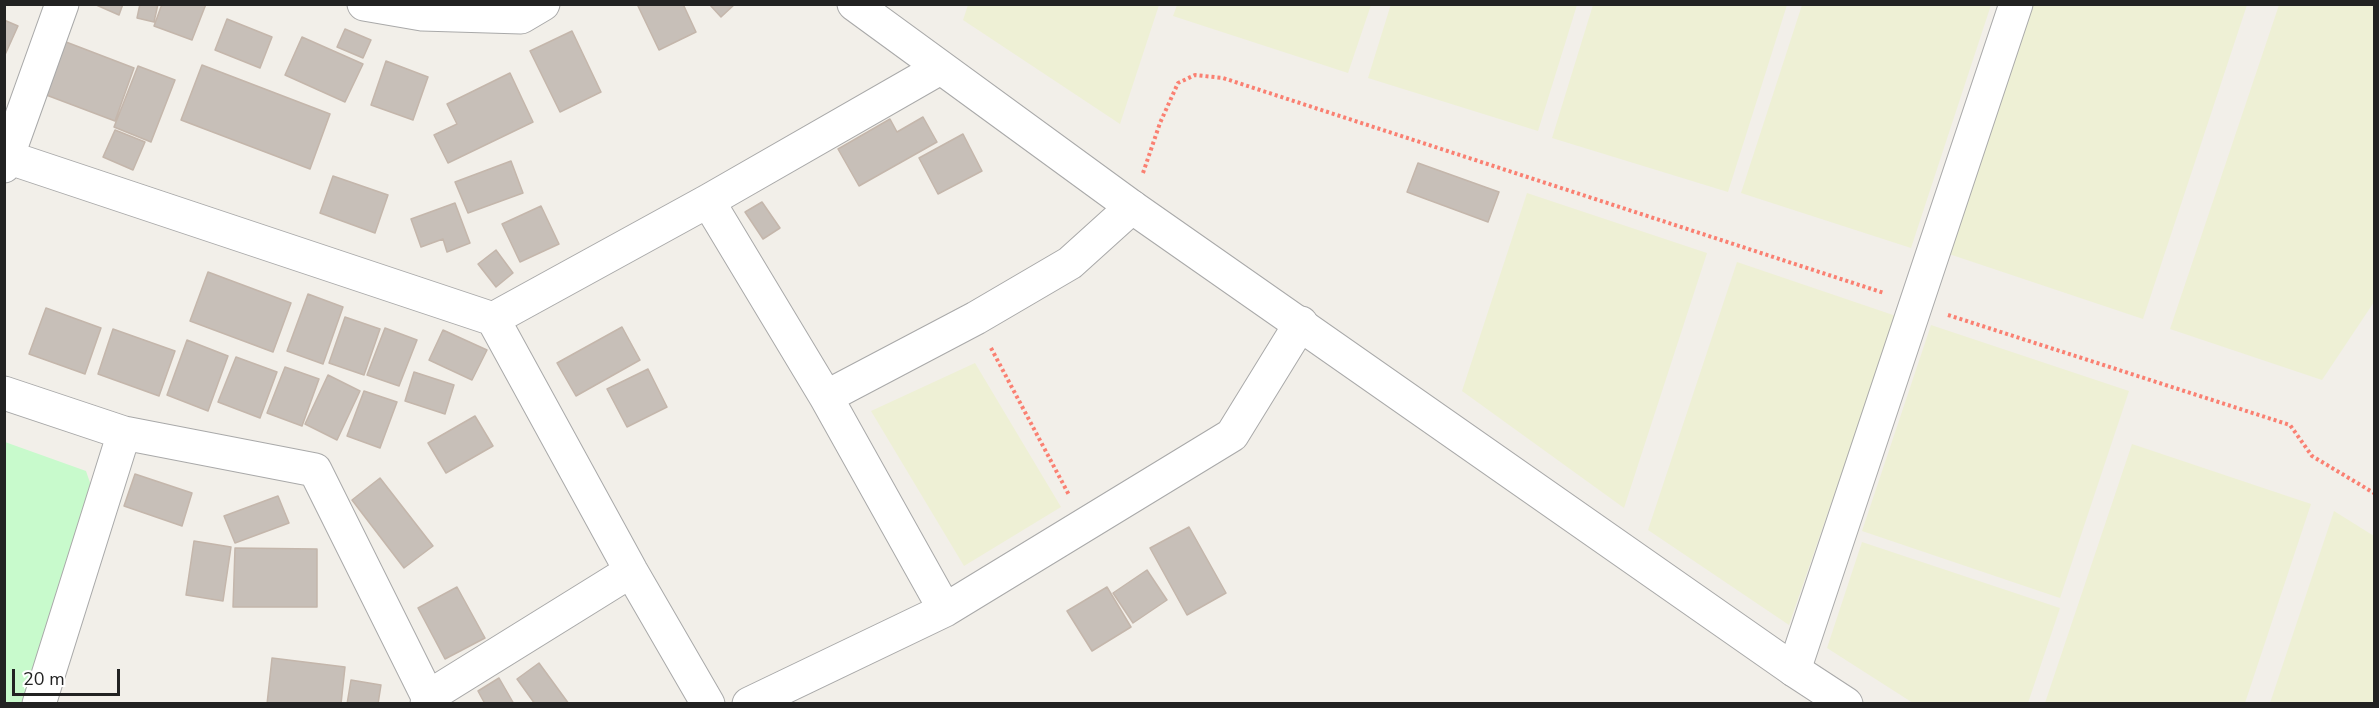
<!DOCTYPE html>
<style>
body{margin:0}
#map{position:relative;width:2379px;height:708px;overflow:hidden;background:#f2efe9;font-family:"Nunito Sans",sans-serif}
canvas{display:block}
.frame{position:absolute;inset:0;border:6px solid #222;pointer-events:none}
.scale{position:absolute;left:12px;top:669px;width:108px;height:27px;box-sizing:border-box;border:3px solid #222;border-top:0;padding-left:8px;font-size:18px;line-height:21px;white-space:nowrap;color:#222;-webkit-text-stroke:4px #fff;paint-order:stroke}
</style>
<div id="map">
<canvas width="2379" height="708"></canvas>
<div class="frame"></div>
<div class="scale">20 m</div>
</div>
<script>
const c = document.querySelector('canvas').getContext('2d');
c.lineJoin = 'round';
function fill(path, color) { c.fillStyle = color; c.fill(path, 'evenodd'); }
function strokePath(path, color, width, dash) { c.strokeStyle = color; c.lineWidth = width; c.lineCap = dash ? 'butt' : 'round'; c.setLineDash(dash || []); c.stroke(path); }
const farmland = new Path2D(`
 M1391 4 1577 5 1538 131 1368 78Z
 M968 5H1159L1120 124 963 20Z
 M1177 5V4L1371 5 1348 73 1173 16Z
 M1593 5H1787L1728 192 1552 138Z
 M1802 5H1991L1911 248 1741 193Z
 M2032 5H2247L2143 319 1949 254Z
 M2279 5H2374V302L2322 380 2170 329Z
 M1527 193 1707 253 1624 508 1462 391Z
 M1737 262 1896 316 1789 625 1648 530Z
 M1931 325 2129 391 2060 598 1862 531Z
 M975 363 1061 507 964 566 871 411Z
 M2132 444 2311 504 2245 703H2045Z
 M2334 511 2374 536V703H2270Z
 M1862 542 2060 608 2028 703H1913L1827 648Z`);
const park = new Path2D(`
 M5 442 86 471 100 512 27 703 5 704Z`);
const building = new Path2D(`
 M94 4H123L119 15Z
 M140 4H158L154 22 137 18Z
 M162 4H206L192 40 154 26Z
 M637 4H683L696 32 659 50Z
 M709 4H735L721 17Z
 M227 19 272 37 260 68 215 50Z
 M4 20 18 26 4 57Z
 M345 29 371 40 363 58 337 47Z
 M572 31 601 92 560 112 530 51Z
 M53 37 134 68 115 121 33 90Z
 M302 37 363 64 345 102 285 75Z
 M386 61 428 77 413 120 371 105Z
 M202 65 330 114 310 169 181 120Z
 M138 66 175 80 151 142 114 127Z
 M510 73 533 122 448 163 434 135 457 124 447 104Z
 M923 117 937 142 859 186 838 149 890 119 897 132Z
 M115 130 145 142 133 170 103 157Z
 M963 134 982 171 938 194 919 158Z
 M511 161 523 193 468 213 455 182Z
 M1418 163 1499 192 1488 222 1407 192Z
 M333 176 388 195 375 233 320 213Z
 M762 202 780 228 763 239 745 212Z
 M455 203 470 243 447 252 443 239 421 247 411 219Z
 M541 206 559 244 520 262 502 224Z
 M496 250 513 273 496 287 478 264Z
 M208 272 291 303 273 352 190 321Z
 M308 294 343 307 323 364 287 351Z
 M46 308 101 328 85 374 29 354Z
 M345 317 380 329 364 375 329 363Z
 M622 327 640 360 576 396 557 363Z
 M385 328 417 340 399 386 367 375Z
 M113 329 175 351 159 396 98 374Z
 M443 330 487 350 472 380 429 360Z
 M187 340 228 356 208 411 167 395Z
 M236 357 277 372 260 418 218 402Z
 M285 367 319 379 302 426 267 413Z
 M648 369 667 407 627 427 607 389Z
 M414 372 454 385 445 414 405 401Z
 M328 375 360 391 337 440 305 424Z
 M364 391 397 402 380 448 347 436Z
 M475 416 493 446 446 473 428 443Z
 M135 474 192 493 182 526 124 506Z
 M380 478 433 546 404 568 352 500Z
 M278 496 289 523 235 543 224 516Z
 M1189 527 1226 593 1187 615 1150 548Z
 M194 541 231 547 223 601 186 595Z
 M235 548 317 549V607H233Z
 M1147 570 1167 600 1133 623 1113 593Z
 M457 587 485 638 445 659 418 608Z
 M1107 587 1131 627 1092 651 1067 611Z
 M272 658 345 667 341 704H267Z
 M539 663 569 704H535L517 679Z
 M499 678 514 704H485L478 691Z
 M351 680 381 685 378 704H347Z`);
const path = new Path2D(`
 M1143 173 1160 123 1178 83 1195 75 1223 78 1884 293
 M1948 315 2290 425 2312 456 2374 493
 M991 348 1069 495`);
const minor = new Path2D(`
 M364 4 422 14 521 17 543 4
 M7 157 493 319 631 571 708 704
 M4 166 62 4
 M708 201 826 397 945 610
 M493 319 708 201 940 68
 M4 393 124 433 39 704
 M826 397 976 318 1070 263 1132 207
 M124 433 315 470 428 697 427 704
 M1794 670 2016 4
 M428 697 631 571
 M749 704 945 610 1232 435 1301 323`);
const tertiary = new Path2D(`
 M854 4 1132 207 1794 670 1846 704`);
fill(farmland, '#eef0d5');
fill(park, '#c8facc');
fill(building, '#c7bfb8');
strokePath(building, '#c4b6ab', 1.5);
strokePath(minor, '#a9a9a9', 35);
strokePath(tertiary, '#a9a9a9', 35);
strokePath(path, '#fa8072', 4, [3, 3]);
strokePath(minor, '#fff', 33);
strokePath(tertiary, '#fff', 33);
</script>
